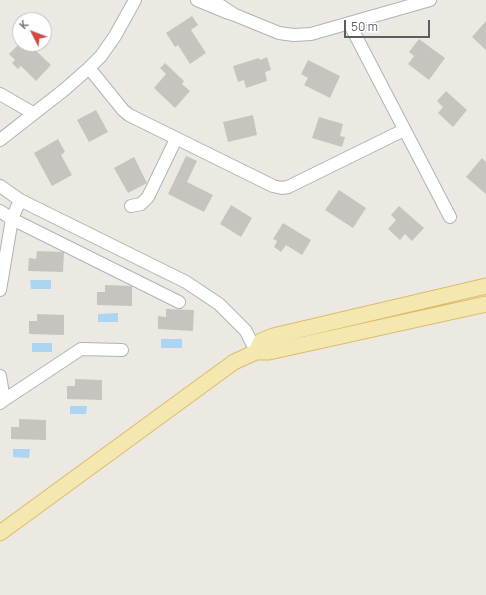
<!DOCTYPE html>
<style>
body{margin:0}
#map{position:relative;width:486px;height:595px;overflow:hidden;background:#ece9e3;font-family:Manrope,sans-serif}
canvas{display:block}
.north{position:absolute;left:12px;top:12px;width:40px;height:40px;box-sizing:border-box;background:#fff;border:1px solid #bdbfc0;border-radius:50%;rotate:312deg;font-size:11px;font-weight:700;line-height:16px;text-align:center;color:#5b5e61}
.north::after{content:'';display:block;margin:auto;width:14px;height:18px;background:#d24b43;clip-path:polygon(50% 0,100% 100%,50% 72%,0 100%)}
.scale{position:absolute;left:344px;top:20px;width:86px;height:18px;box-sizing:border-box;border:2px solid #5b5e61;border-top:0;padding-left:5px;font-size:12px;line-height:14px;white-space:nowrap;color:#5b5e61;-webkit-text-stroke:3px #fff;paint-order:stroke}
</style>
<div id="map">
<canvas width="486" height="595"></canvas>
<div class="north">K</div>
<div class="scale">50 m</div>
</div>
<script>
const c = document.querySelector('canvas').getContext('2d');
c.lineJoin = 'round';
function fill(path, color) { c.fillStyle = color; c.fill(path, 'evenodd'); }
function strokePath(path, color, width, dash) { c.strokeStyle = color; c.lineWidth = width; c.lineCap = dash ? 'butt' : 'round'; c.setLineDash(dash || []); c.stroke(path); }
const water = new Path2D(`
 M30 280H51V289H31Z
 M118 313V322H98V314Z
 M161 339H182V348H161Z
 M32 343H52V352H32Z
 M70 406H87L86 414H70Z
 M13 449H30L29 458 13 457Z`);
const building = new Path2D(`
 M192 16 198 25 191 30 206 53 190 64 178 45 175 47 166 33Z
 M486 21V50L472 37Z
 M419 39 445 58 429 80 408 64 414 56 409 52Z
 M20 43V44H35L32 47 51 65 36 81 21 66 18 69 12 63 15 60 9 54Z
 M267 57 271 70 265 72 267 81 246 88 244 80 238 82 233 66 259 58 260 60Z
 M308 60 340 76 330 98 304 85 308 78 301 74Z
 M165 63 184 81 182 84 190 91 175 108 154 88 166 74 160 68Z
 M446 91 467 110 453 127 438 113 443 107 437 101Z
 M96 110 108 132 89 142 77 120Z
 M253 115 257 135 228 142 223 122Z
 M319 117 343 124 340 136 345 137 342 147 312 138Z
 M58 139 65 152 61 155 72 175 52 186 34 153Z
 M186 156 197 161 187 182 213 195 204 212 168 194Z
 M134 157 147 183 128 193 114 168Z
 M482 158 486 162V194L466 177Z
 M339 190 366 208 353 228 325 210Z
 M231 205 252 218 241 237 220 224Z
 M399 206 424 228 412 241 405 234 400 240 388 229 396 220 391 215Z
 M283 223 311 240 302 255 286 245 281 252 274 247 277 241 273 239Z
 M37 251 64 252 63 272 28 271 29 258 36 259Z
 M105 285 132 286V306L97 305V292H105Z
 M166 309 194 310 193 331 158 329V316L166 317Z
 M37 314 64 315V335L29 334V321H37Z
 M75 379 102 380V400L67 399V386H75Z
 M19 419 46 420V440L11 439V427H19Z`);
const minor = new Path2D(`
 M197 0 226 12 235 15 212 0
 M235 15 279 33 294 35 311 34 430 0
 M349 23 450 217
 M89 68 123 110 129 115 273 186 282 188 288 187 404 130
 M0 94 33 113
 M0 140 64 90 89 68 101 56 115 36 135 0
 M0 186 20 200 186 282 219 304 246 331 256 352
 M131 206 141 204 148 197 176 139
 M0 211 12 219 179 302
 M0 290 12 219 20 200
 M0 376 4 400 0 403
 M4 400 81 349 122 350`);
const major = new Path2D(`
 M256 352 261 341 273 336 486 286
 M0 533 234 362 256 352H269L486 304`);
fill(water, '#abd5f3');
fill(building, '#c7c4bf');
strokePath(minor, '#b0b3b6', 14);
strokePath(major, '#debb69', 17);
strokePath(minor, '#fff', 12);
strokePath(major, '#f4e8b0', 15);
</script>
